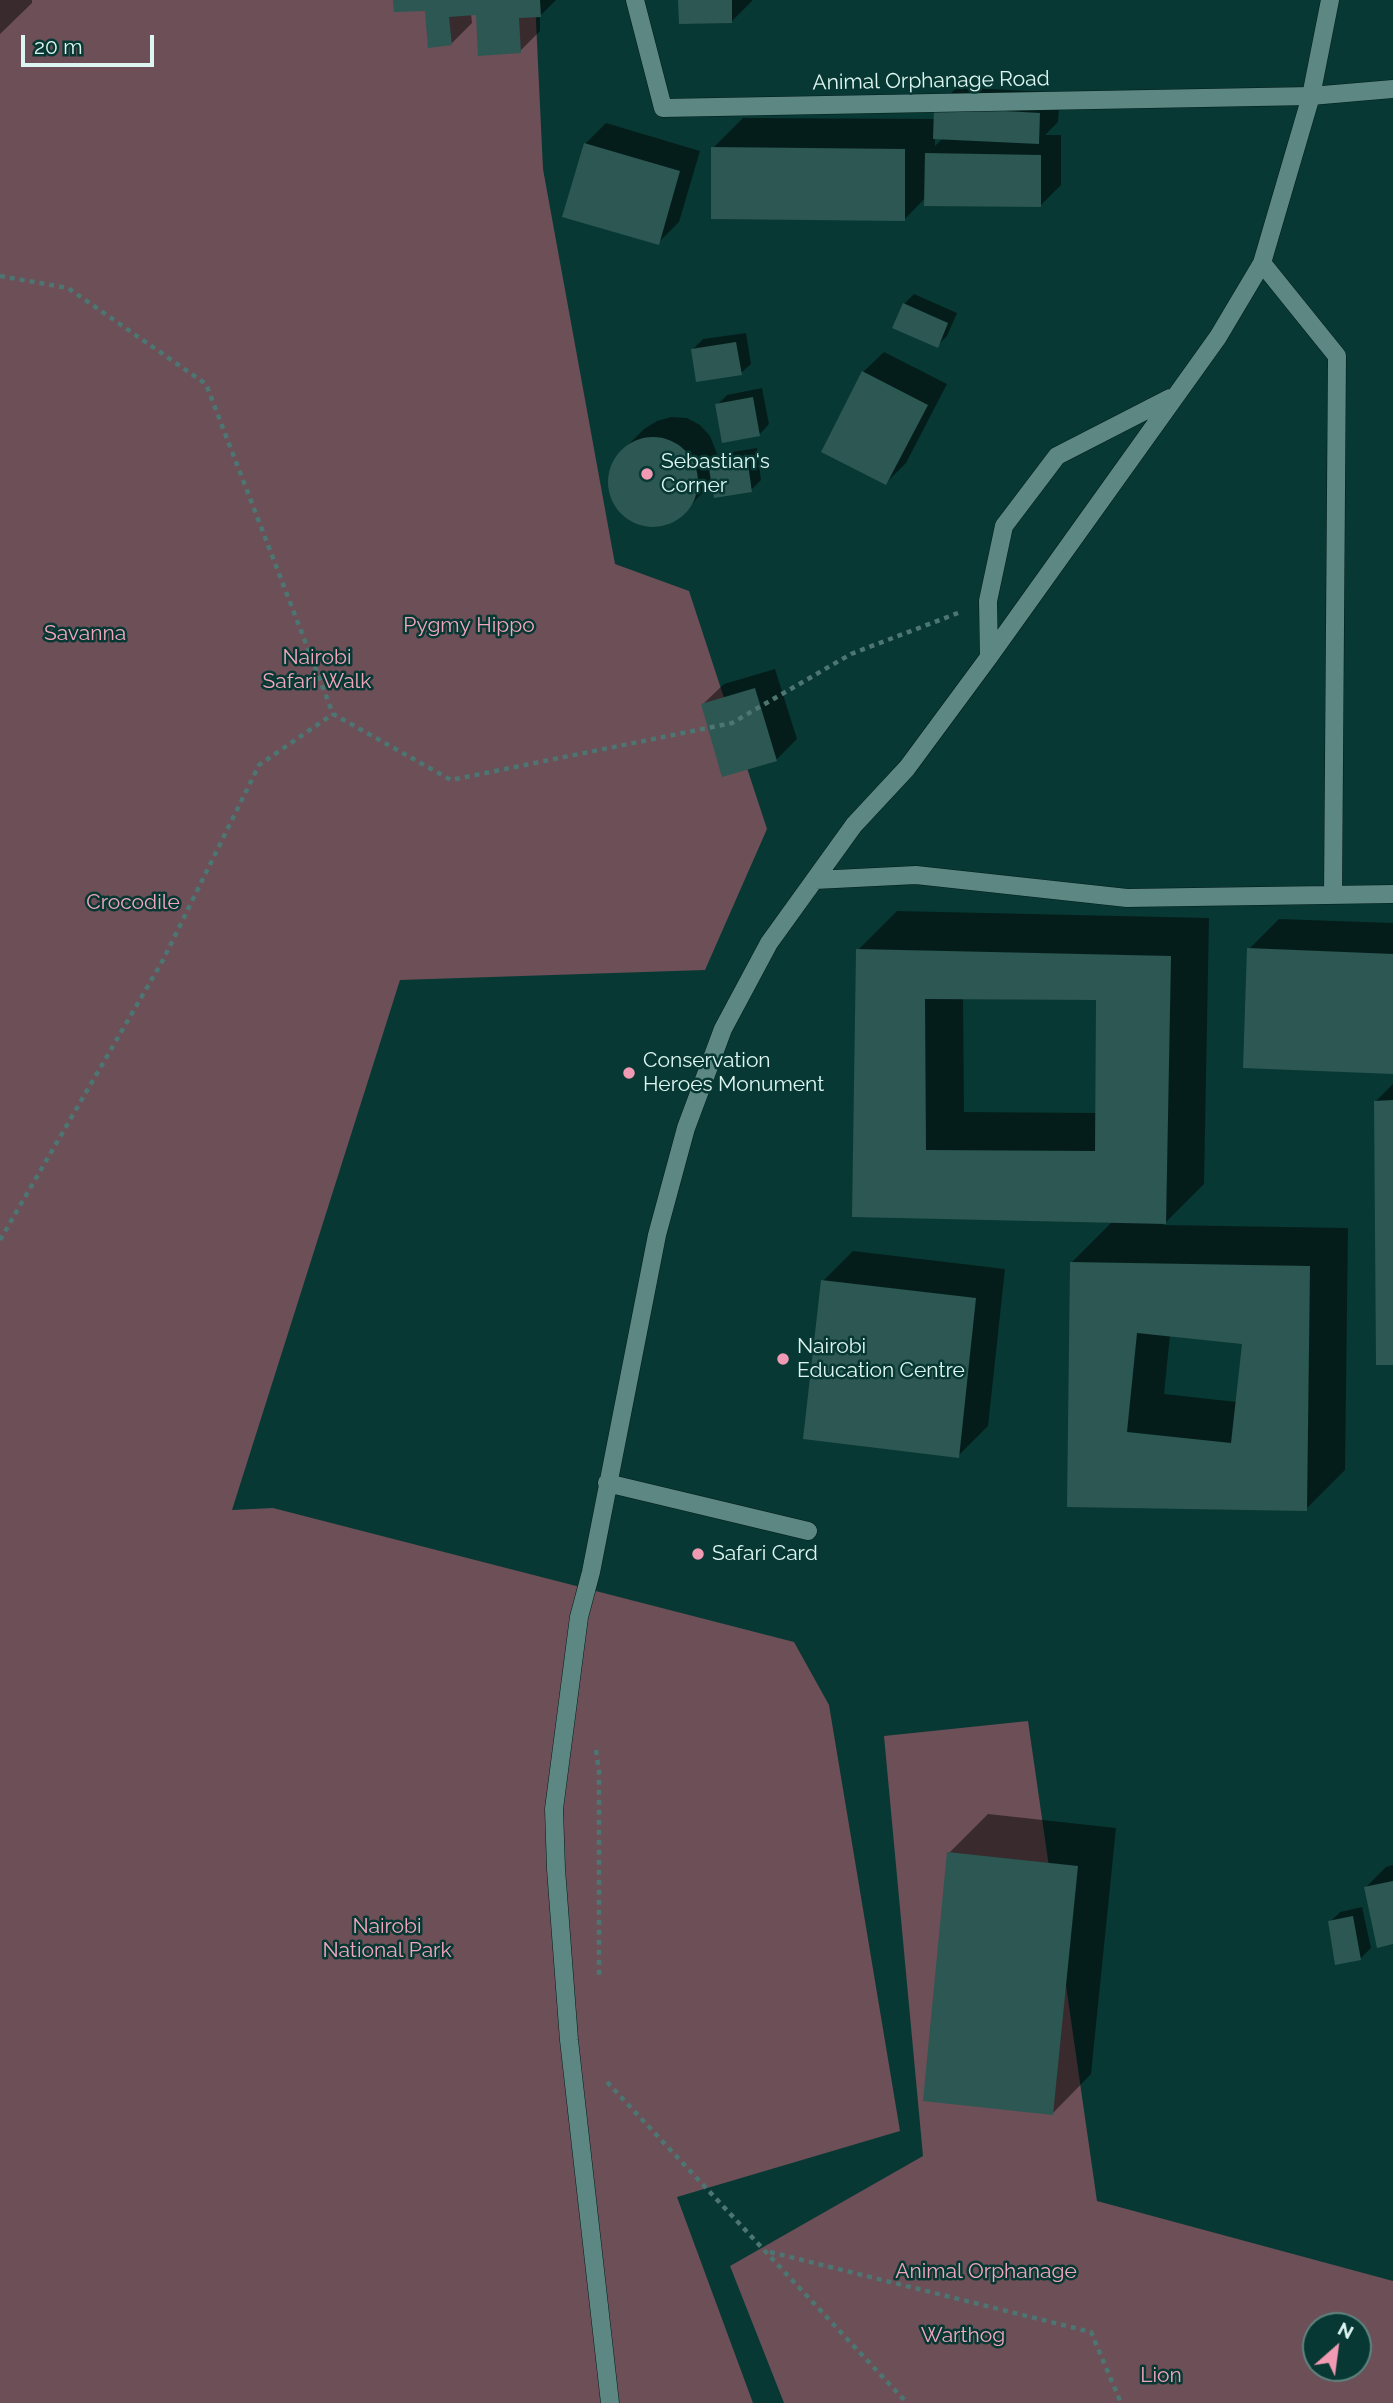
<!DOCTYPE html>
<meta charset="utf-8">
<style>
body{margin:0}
#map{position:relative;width:1393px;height:2403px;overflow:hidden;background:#083833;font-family:Raleway,sans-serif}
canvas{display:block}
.north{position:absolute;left:1302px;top:2312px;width:70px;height:70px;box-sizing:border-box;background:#083833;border:2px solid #5e847f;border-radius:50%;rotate:28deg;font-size:19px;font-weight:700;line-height:28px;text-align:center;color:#def6f2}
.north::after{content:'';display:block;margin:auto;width:24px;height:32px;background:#f19ab4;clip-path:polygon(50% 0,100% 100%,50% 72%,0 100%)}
.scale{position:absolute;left:21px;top:35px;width:133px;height:32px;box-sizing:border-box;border:4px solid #def6f2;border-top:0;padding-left:9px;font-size:21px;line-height:24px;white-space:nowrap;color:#def6f2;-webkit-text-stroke:5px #083833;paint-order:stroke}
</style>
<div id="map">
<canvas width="1393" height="2403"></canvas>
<div class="north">N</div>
<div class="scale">20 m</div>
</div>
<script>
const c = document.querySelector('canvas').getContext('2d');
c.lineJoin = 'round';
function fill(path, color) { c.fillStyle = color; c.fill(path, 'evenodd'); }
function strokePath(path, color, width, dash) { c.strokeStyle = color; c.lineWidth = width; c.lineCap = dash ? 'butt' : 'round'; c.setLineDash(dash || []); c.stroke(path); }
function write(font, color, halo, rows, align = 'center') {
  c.font = font + ' Raleway,sans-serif'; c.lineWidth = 5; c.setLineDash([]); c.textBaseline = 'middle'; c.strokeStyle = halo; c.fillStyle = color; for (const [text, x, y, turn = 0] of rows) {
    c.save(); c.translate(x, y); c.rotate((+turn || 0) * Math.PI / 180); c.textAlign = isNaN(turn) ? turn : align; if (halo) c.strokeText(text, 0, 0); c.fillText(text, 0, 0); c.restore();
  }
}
const green = new Path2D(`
 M0 0H535L543 169 615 564 689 591 767 829 705 970 400 980 232 1510 273 1508 794 1642 829 1705 900 2131 677 2197 753 2403H0Z
 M1028 1721 1097 2201 1393 2281V2403H784L730 2266 923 2156 884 1736ZM1316 2326H1358V2368H1316Z`);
const shadow = new Path2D(`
 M0 0H32V3L0 34Z
 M395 0H556L540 16V31L520 51 477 13 471 14 472 23 452 43 427 9Z
 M680 0H752V1L731 22Z
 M957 87 1060 93 1058 122 1045 135H1061V185L1040 206 926 197 905 219 713 148 743 118 936 119V108ZM935 137H944L935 146Z
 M606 123 700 151 679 222 658 243 585 144Z
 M914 294 957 313 947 336 937 346 904 304Z
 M746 333 751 364 741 373 693 349 703 339Z
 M884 352 947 384 906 463 886 483 863 372Z
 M762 388 769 424 760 434 717 405 727 395Z
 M671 417 687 418 700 425 710 436 718 456 720 454 757 448 761 480 751 490 713 481 685 512 674 521 661 525H646L633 521 623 513 614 501 610 488V474L615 461 623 450 644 429 657 421Z
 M775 669 797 739 776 760 703 704 724 684Z
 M897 911 1209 918 1204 1184 1163 1225 1348 1228 1345 1470 1306 1509 1069 1505 1071 1263 1113 1221 854 1216 858 950ZM963 998H1097V1113L964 1112ZM1170 1335 1243 1343 1237 1402 1164 1394Z
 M1279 919 1393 923V1072L1249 949Z
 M1393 1084V1364L1376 1101Z
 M853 1251 1005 1269 988 1426 958 1456 823 1281Z
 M988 1814 1116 1828 1091 2074 1053 2113 949 1853Z
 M1393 1865V1943L1366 1887 1386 1867Z
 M1362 1907 1371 1948 1361 1958 1330 1922 1340 1912Z`);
const building = new Path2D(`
 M393 0H540L541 17 519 18 521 53 478 56 476 15 449 17 452 45 428 48 425 11 394 12Z
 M678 0H732V23L679 24Z
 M934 107 1040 113 1039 144 933 139Z
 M584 143 680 171 659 245 562 217Z
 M711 147 905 149V221L711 219Z
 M925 153 1041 155V207L924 206Z
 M903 303 948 323 938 348 892 328Z
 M736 342 742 375 696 382 691 349Z
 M862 371 928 405 886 485 821 452Z
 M753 397 760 436 722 443 715 404Z
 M608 482a45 45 0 1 1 90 0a45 45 0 1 1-90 0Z
 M747 457 752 492 714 498 708 463Z
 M755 688 777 761 722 777 701 704Z
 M1247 948 1393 954V1074L1243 1068Z
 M856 949 1171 956 1166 1224 852 1217ZM925 999 1096 1000 1095 1151 926 1150Z
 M1393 1100V1365H1376L1374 1101Z
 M1070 1262 1310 1266 1307 1511 1067 1507ZM1137 1333 1242 1344 1231 1443 1127 1432Z
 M821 1280 976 1298 959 1458 803 1439Z
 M947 1852 1078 1866 1053 2115 923 2101Z
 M1393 1881V1944L1377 1948 1364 1887Z
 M1353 1916 1361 1960 1335 1965 1328 1921Z`);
const path = new Path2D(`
 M0 276 68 288 206 384 333 714 451 780 732 723 851 654 958 613
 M0 1240 163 960 259 765 333 714
 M596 1750 599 1771V1975
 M607 2082 907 2403
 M770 2252 1091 2332 1121 2403`);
const lane = new Path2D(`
 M1311 96 1393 89
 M1262 263 1337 356 1333 895
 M989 657 988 601 1004 526 1057 456 1170 398
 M815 880 916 875 1127 898 1393 894
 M607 1483 808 1531
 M610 2403 569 2040 556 1869 554 1809 579 1617 591 1572 657 1235 686 1128 723 1029 769 943 854 825 907 768 989 657 1218 337 1262 263 1311 96 1330 0`);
const street = new Path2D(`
 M635 0 663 108 1311 96`);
const markers = [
 [647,474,7,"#f19ab4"],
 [629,1073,7,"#f19ab4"],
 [783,1359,7,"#f19ab4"],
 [698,1554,7,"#f19ab4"]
];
const streetNames = [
 ["Animal Orphanage Road",931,81,-1]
];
const poiNames = [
 ["Sebastian‘s",661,462],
 ["Corner",661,486],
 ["Conservation",643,1061],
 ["Heroes Monument",643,1085],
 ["Nairobi",797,1347],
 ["Education Centre",797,1371],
 ["Safari Card",712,1554]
];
const parkNames = [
 ["Pygmy Hippo",469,626],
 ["Savanna",85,634],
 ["Nairobi",317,658],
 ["Safari Walk",317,682],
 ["Crocodile",133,903],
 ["Nairobi",387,1927],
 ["National Park",387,1951],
 ["Animal Orphanage",986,2272],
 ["Warthog",963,2336],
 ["Lion",1161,2376]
];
fill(green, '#6c4f57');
fill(shadow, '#0007');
fill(building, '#2c5752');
strokePath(lane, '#001d1a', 19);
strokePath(street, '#001d1a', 19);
strokePath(path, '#4d7571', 4.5, [5, 5]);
strokePath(lane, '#5c8782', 18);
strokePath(street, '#5c8782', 18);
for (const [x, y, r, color] of markers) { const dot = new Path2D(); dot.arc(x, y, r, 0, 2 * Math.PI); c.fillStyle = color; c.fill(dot); strokePath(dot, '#083833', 2.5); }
write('21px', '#def6f2', '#083833', streetNames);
write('21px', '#def6f2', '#083833', poiNames, 'left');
write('21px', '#f2a6bc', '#083833', parkNames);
</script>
